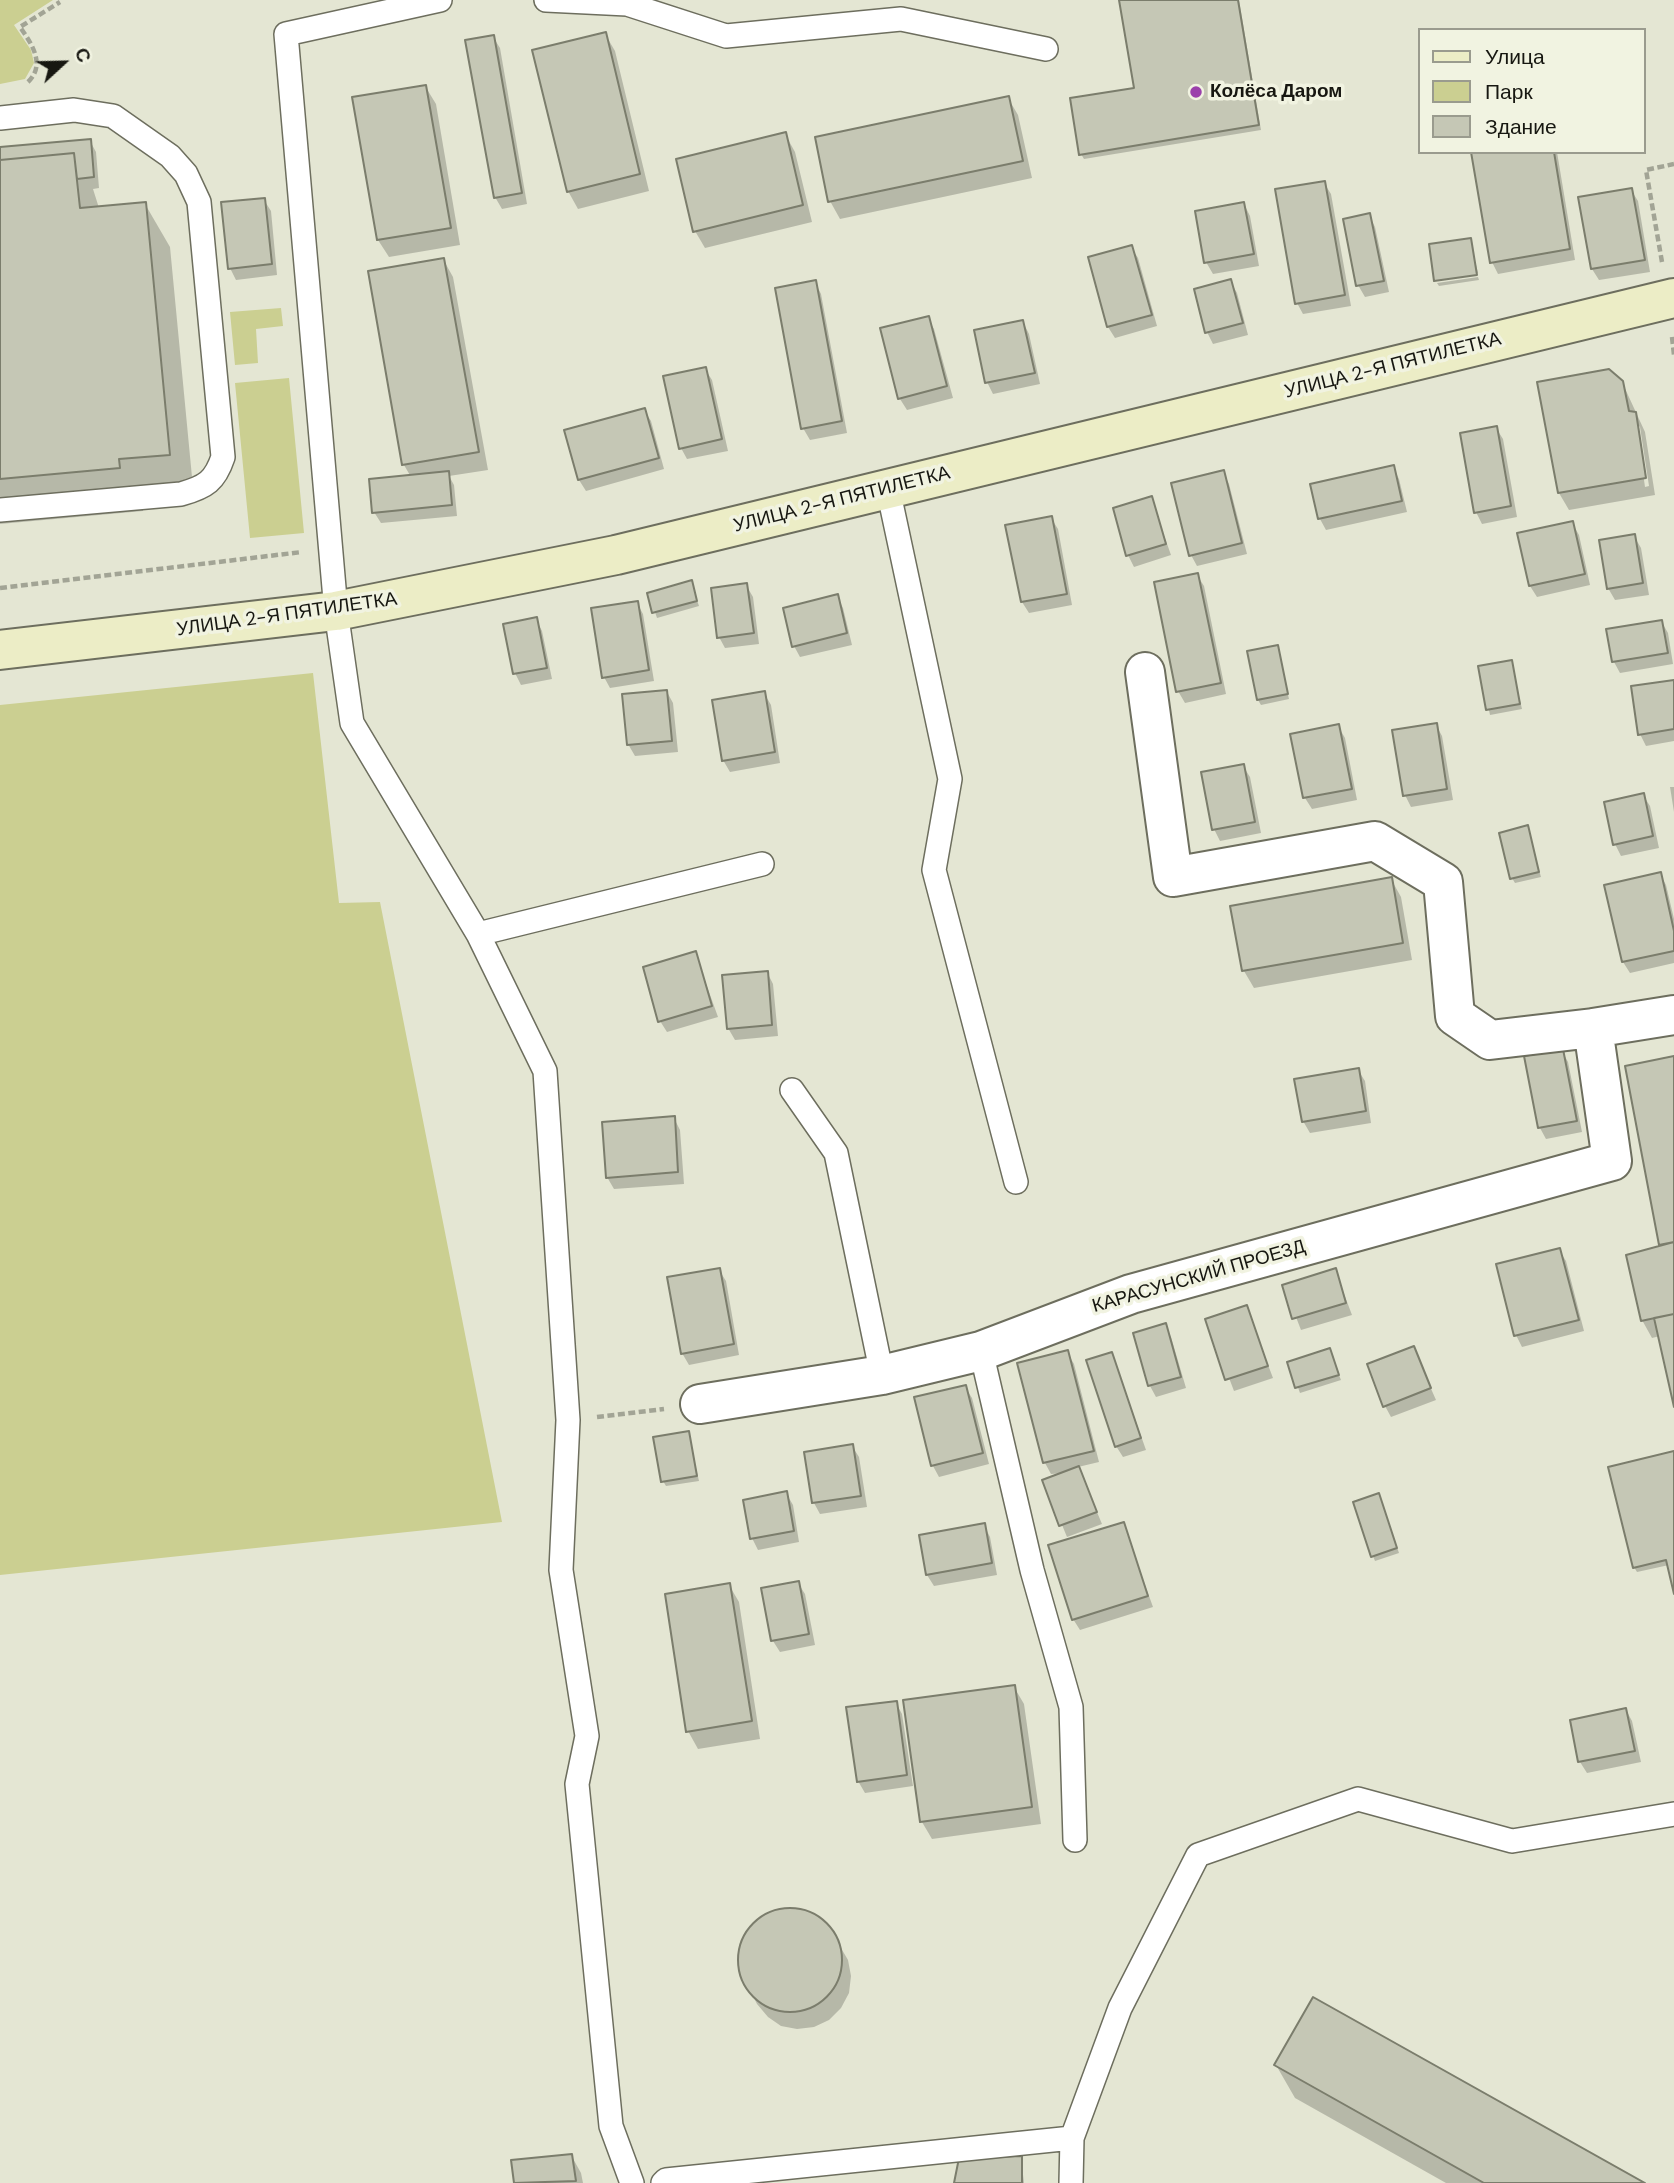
<!DOCTYPE html>
<meta charset="utf-8">
<style>
body{margin:0}
#map{position:relative;width:1674px;height:2183px;overflow:hidden;background:#e4e6d3;font-family:"DM Sans",sans-serif}
canvas{display:block}
.legend{position:absolute;left:1418px;top:28px;width:228px;height:126px;box-sizing:border-box;background:#f1f3e1;border:2px solid #9a9b8e;margin:0;padding:9px 12px;list-style:none;font-size:21px;color:#171711}
.legend li{display:flex;align-items:center;gap:14px;height:35px}
.legend b{width:35px;border:2px solid #9a9b8e}
.north{position:absolute;left:28px;top:28px;width:70px;height:70px;-webkit-text-stroke:5px #f1f3e1;paint-order:stroke;rotate:68deg;font-size:19px;font-weight:700;line-height:28px;text-align:center;color:#171711}
.north::after{content:'';display:block;margin:auto;width:24px;height:32px;background:#171711;clip-path:polygon(50% 0,100% 100%,50% 72%,0 100%)}
</style>
<div id="map">
<canvas width="1674" height="2183"></canvas>
<ul class="legend">
<li><b style="height:9px;background:#ecedc6"></b>Улица</li>
<li><b style="height:19px;background:#cbcf91"></b>Парк</li>
<li><b style="height:19px;background:#c5c7b5"></b>Здание</li>
</ul>
<div class="north">С</div>
</div>
<script>
const c = document.querySelector('canvas').getContext('2d');
c.lineJoin = 'round';
function fill(path, color) { c.fillStyle = color; c.fill(path, 'evenodd'); }
function strokePath(path, color, width, dash) { c.strokeStyle = color; c.lineWidth = width; c.lineCap = dash ? 'butt' : 'round'; c.setLineDash(dash || []); c.stroke(path); }
function write(font, color, halo, rows, align = 'center') {
  c.font = font + ' "DM Sans",sans-serif'; c.lineWidth = 7; c.setLineDash([]); c.textBaseline = 'middle'; c.strokeStyle = halo; c.fillStyle = color; for (const [text, x, y, turn = 0] of rows) {
    c.save(); c.translate(x, y); c.rotate((+turn || 0) * Math.PI / 180); c.textAlign = isNaN(turn) ? turn : align; if (halo) c.strokeText(text, 0, 0); c.fillText(text, 0, 0); c.restore();
  }
}
const green = new Path2D(`
 M0 0H53L14 25 31 50 34 63 25 79 0 84Z
 M281 308 283 326 256 329 258 363 235 365 230 312Z
 M289 378 304 533 250 538 235 383Z
 M313 673 339 903 380 902 502 1522 0 1575V705Z`);
const shadow = new Path2D(`
 M1121 0H1239L1261 130 1084 159 1081 154 1136 89Z
 M605 34 615 51 649 191 578 209 568 191Z
 M493 37 500 48 527 204 502 209 495 197Z
 M425 86 436 104 460 245 389 257 378 240 354 99Z
 M1008 98 1018 115 1032 178 840 219 830 201Z
 M785 134 795 152 812 222 705 248 695 231Z
 M90 141 96 152 99 188 93 189 99 208 145 204 170 247 194 498 143 502V511L0 524V148Z
 M1473 152H1557L1575 260 1498 274 1492 262Z
 M1324 183 1331 194 1351 306 1303 314 1297 303Z
 M1631 190 1638 201 1650 272 1599 280 1592 269Z
 M264 200 271 211 277 275 236 280 230 268Z
 M1244 204 1250 216 1259 266 1213 274 1206 262Z
 M1369 215 1375 227 1389 292 1365 297 1358 285Z
 M1470 240 1478 273 1435 279Z
 M1131 247 1138 258 1157 326 1115 338 1108 327 1090 259Z
 M443 259 453 277 488 470 449 476 454 485 457 516 381 523 374 512 411 477 404 465 370 272Z
 M1478 277 1479 280 1439 286 1437 283Z
 M1230 281 1237 293 1248 335 1213 344 1207 332Z
 M815 282 821 294 847 433 810 440 803 428Z
 M928 318 934 329 953 398 907 410 900 399 882 330Z
 M1023 322 1029 334 1040 384 993 394 987 382Z
 M705 369 712 380 728 451 687 459 681 448Z
 M1622 382 1645 432 1655 495 1569 510 1559 493ZM1636 423 1640 427 1649 486 1645 487Z
 M644 410 651 421 664 469 586 491 579 480Z
 M1496 428 1503 439 1517 517 1482 524 1476 512Z
 M1393 467 1399 479 1407 512 1326 530 1320 519Z
 M1223 472 1229 484 1247 554 1197 566 1191 555Z
 M1151 499 1171 555 1134 567 1128 555Z
 M1051 518 1058 529 1072 605 1029 613 1022 602 1008 526Z
 M1572 523 1579 535 1590 585 1537 597 1530 586Z
 M1634 536 1641 548 1649 595 1615 600 1608 588Z
 M1197 575 1204 586 1226 694 1185 703 1178 691Z
 M691 582 699 606 657 618 649 594Z
 M746 585 753 597 759 644 725 648 719 637Z
 M837 596 843 608 852 645 800 657 794 646Z
 M637 603 643 614 654 681 610 688 604 677Z
 M536 619 542 631 552 679 521 685 515 673Z
 M1661 621 1668 633 1673 664 1620 673 1614 662 1608 631Z
 M1277 647 1289 699 1261 705 1258 700Z
 M1511 662 1522 709 1490 715 1480 667Z
 M1674 682V741L1646 746 1640 734Z
 M667 692 673 703 678 752 635 756 628 744Z
 M764 693 771 705 780 763 730 772 723 760Z
 M1436 725 1442 736 1453 800 1411 807 1405 795Z
 M1338 726 1345 738 1357 800 1312 809 1305 798 1292 735Z
 M1243 766 1250 777 1261 833 1220 841 1214 829Z
 M1670 787H1674V812Z
 M1643 795 1650 806 1659 848 1621 856 1615 844Z
 M1527 827 1541 877 1515 883 1512 878Z
 M1660 874 1666 885 1674 919V963L1630 973 1623 962Z
 M1391 879 1401 897 1412 960 1254 988 1244 971 1232 908Z
 M695 953 718 1017 667 1032 660 1021Z
 M767 972 773 984 778 1036 735 1040 728 1028Z
 M1562 1051 1568 1062 1582 1132 1546 1139 1540 1128 1526 1057Z
 M1674 1058V1399L1660 1336 1652 1338 1642 1320 1661 1246 1627 1067Z
 M1358 1070 1365 1081 1371 1123 1310 1133 1303 1121Z
 M674 1118 680 1130 684 1184 614 1189 607 1177Z
 M1559 1250 1566 1261 1584 1331 1522 1347 1516 1335Z
 M719 1270 726 1281 739 1355 689 1365 682 1353Z
 M1335 1270 1352 1315 1301 1330 1284 1286Z
 M1246 1307 1273 1378 1234 1391 1207 1320Z
 M1165 1325 1171 1337 1186 1388 1156 1397 1150 1386 1135 1334Z
 M1413 1348 1436 1400 1391 1417 1385 1406Z
 M1329 1350 1341 1380 1300 1393 1289 1363Z
 M1067 1352 1074 1364 1099 1462 1078 1467 1102 1524 1067 1537 1044 1481 1065 1473 1051 1474 1045 1463 1019 1364Z
 M1112 1354 1146 1450 1123 1457 1116 1446Z
 M965 1387 972 1398 989 1464 939 1477 933 1466Z
 M688 1433 699 1481 666 1486 663 1481Z
 M852 1446 859 1457 867 1507 820 1514 814 1503 806 1453Z
 M1674 1453V1586L1669 1565 1637 1572 1634 1567Z
 M786 1493 793 1505 799 1542 758 1550 752 1538Z
 M1381 1500 1399 1553 1375 1561 1373 1556Z
 M1123 1524 1153 1607 1080 1630 1073 1619Z
 M984 1525 990 1537 997 1575 934 1586 927 1575Z
 M798 1583 805 1594 815 1645 780 1652 773 1641 763 1589Z
 M729 1585 739 1602 760 1739 698 1749 688 1731Z
 M1014 1687 1024 1704 1041 1824 932 1839 922 1822Z
 M896 1703 902 1714 913 1786 865 1793 858 1781Z
 M1626 1710 1632 1721 1641 1762 1587 1773 1580 1762 1572 1721Z
 M783 1909 800 1910 815 1916 828 1926 848 1960 851 1976 849 1993 841 2008 829 2020 814 2027 797 2029 781 2026 768 2017 757 2004 740 1970 739 1953 744 1938 754 1924 767 1914Z
 M1276 2065 1641 2183H1446L1295 2098Z
 M571 2155 581 2173 583 2183H516L513 2162Z
 M1021 2158 1024 2183H956Z`);
const building = new Path2D(`
 M1119 0H1238L1259 125 1079 155 1070 98 1134 88Z
 M606 32 640 174 567 192 532 50Z
 M494 35 522 193 494 198 465 40Z
 M426 85 451 228 377 240 352 97Z
 M1009 96 1023 161 828 202 815 137Z
 M786 132 803 205 693 232 676 159Z
 M91 139 94 177 77 179 74 153 0 160V147Z
 M1471 152H1554L1570 249 1490 263Z
 M74 153 80 208 146 202 170 455 119 459 120 468 0 479V160Z
 M1325 181 1345 295 1295 304 1275 189Z
 M1632 188 1645 260 1591 269 1578 197Z
 M265 198 272 264 228 269 221 202Z
 M1244 202 1254 254 1204 263 1195 211Z
 M1370 213 1384 281 1356 286 1343 219Z
 M1471 238 1477 275 1434 281 1429 244Z
 M1132 245 1152 315 1107 327 1088 257Z
 M444 258 479 452 402 465 368 271Z
 M1231 279 1243 323 1205 333 1194 289Z
 M816 280 842 421 801 429 775 288Z
 M929 316 947 386 898 399 880 328Z
 M1023 320 1035 373 985 383 974 330Z
 M706 367 722 439 679 449 663 376Z
 M1609 369 1623 381 1629 411 1636 412 1646 478 1558 493 1537 382Z
 M645 408 659 458 578 480 564 430Z
 M1497 426 1511 506 1474 513 1460 433Z
 M1394 465 1402 501 1318 519 1310 484Z
 M1224 470 1242 543 1189 556 1171 483Z
 M449 471 452 505 372 513 369 479Z
 M1152 496 1166 544 1126 556 1113 508Z
 M1052 516 1067 594 1021 602 1005 525Z
 M1573 521 1585 574 1529 586 1517 533Z
 M1635 534 1643 583 1607 589 1599 540Z
 M1198 573 1221 683 1176 692 1154 582Z
 M692 580 697 601 652 613 647 593Z
 M747 583 754 633 717 638 711 588Z
 M838 594 847 633 792 647 783 608Z
 M638 601 649 670 602 678 591 608Z
 M537 617 547 668 513 674 503 624Z
 M1662 620 1668 653 1612 662 1606 629Z
 M1278 645 1288 694 1257 700 1247 651Z
 M1512 660 1520 704 1486 710 1478 666Z
 M1674 680V729L1638 735 1631 686Z
 M667 690 672 741 627 745 622 694Z
 M765 691 775 752 722 761 712 700Z
 M1437 723 1447 789 1403 796 1392 730Z
 M1339 724 1352 789 1303 798 1290 734Z
 M1244 764 1255 822 1212 830 1201 772Z
 M1644 793 1653 836 1613 845 1604 802Z
 M1528 825 1539 872 1510 879 1499 833Z
 M1661 872 1674 931V951L1622 962 1604 885Z
 M1392 877 1403 943 1242 971 1230 906Z
 M696 951 712 1006 658 1022 643 967Z
 M768 971 772 1025 727 1029 722 975Z
 M1563 1049 1577 1121 1538 1128 1524 1056Z
 M1674 1056V1242L1659 1245 1625 1066Z
 M1359 1068 1366 1111 1302 1122 1294 1079Z
 M675 1116 678 1172 606 1178 602 1122Z
 M1674 1242V1314L1641 1321 1626 1255Z
 M1560 1248 1579 1320 1514 1336 1496 1264Z
 M720 1268 734 1344 681 1354 667 1277Z
 M1336 1268 1346 1303 1292 1319 1282 1285Z
 M1247 1305 1268 1366 1225 1380 1205 1319Z
 M1674 1314V1407L1654 1318Z
 M1166 1323 1181 1377 1148 1386 1133 1333Z
 M1414 1346 1431 1388 1383 1407 1367 1364Z
 M1330 1348 1339 1375 1295 1388 1287 1362Z
 M1068 1350 1094 1451 1043 1463 1017 1363Z
 M1112 1352 1141 1438 1115 1447 1086 1360Z
 M966 1385 983 1453 931 1466 914 1397Z
 M689 1431 697 1476 661 1482 653 1437Z
 M853 1444 861 1496 812 1503 804 1452Z
 M1674 1451V1594L1666 1560 1633 1568 1608 1467Z
 M1079 1466 1097 1512 1059 1526 1042 1480Z
 M787 1491 794 1531 750 1539 743 1500Z
 M1379 1493 1397 1548 1371 1557 1353 1502Z
 M1124 1522 1148 1596 1072 1620 1048 1545Z
 M985 1523 992 1563 926 1575 919 1535Z
 M799 1581 809 1634 771 1641 761 1588Z
 M730 1583 752 1721 686 1732 665 1594Z
 M1015 1685 1032 1807 920 1822 903 1700Z
 M897 1701 907 1775 857 1782 846 1707Z
 M1626 1708 1635 1751 1578 1762 1570 1720Z
 M738 1960a52 52 0 1 1 104 0a52 52 0 1 1-104 0Z
 M1313 1997 1645 2183H1484L1274 2065Z
 M572 2154 576 2181 514 2183 511 2160Z
 M1022 2156V2183H954L959 2158Z`);
const path = new Path2D(`
 M28 82C46 65 32 44 20 27L60 2
 M1662 262 1646 170 1674 164
 M1672 337 1674 355
 M0 588 302 552
 M597 1417 664 1409`);
const service = new Path2D(`
 M440 0 286 34 336 611 352 723 478 934 545 1071 568 1420 561 1570 587 1736 577 1784 611 2126 632 2183
 M546 0 627 4 726 36 901 19 1046 49
 M0 118 74 110 113 116 170 156 186 174 199 202 223 457C215 481 206 487 181 494L0 510
 M888 489 950 779 934 870 1016 1182
 M478 934 762 864
 M792 1090 836 1153 882 1375
 M981 1351 1032 1570 1071 1707 1075 1840
 M663 2183 666 2180 1072 2138
 M1071 2183 1072 2138 1120 2008 1198 1855 1358 1799 1512 1841 1674 1814`);
const minor = new Path2D(`
 M1145 672 1173 877 1375 841 1443 882 1455 1016 1490 1040 1593 1028
 M700 1404 882 1375 981 1351 1131 1294 1612 1161 1593 1028 1674 1015`);
const secondary = new Path2D(`
 M0 650 336 611 616 555 1674 298`);
const markers = [
 [1196,92,7,"#9b40ab"]
];
const poiNames = [
 ["Колёса Даром",1210,92]
];
const streetNames = [
 ["УЛИЦА 2-Я ПЯТИЛЕТКА",1393,366,-14],
 ["УЛИЦА 2-Я ПЯТИЛЕТКА",842,500,-14],
 ["УЛИЦА 2-Я ПЯТИЛЕТКА",287,615,-8],
 ["КАРАСУНСКИЙ ПРОЕЗД",1199,1277,-16]
];
fill(green, '#cbcf91');
fill(shadow, '#0003');
fill(building, '#c5c7b5');
strokePath(building, '#7b7d6c', 2);
strokePath(service, '#6d6e5e', 26);
strokePath(minor, '#6d6e5e', 42);
strokePath(secondary, '#6d6e5e', 42);
strokePath(path, '#a2a495', 4.5, [7, 3.5]);
strokePath(service, '#fff', 23);
strokePath(minor, '#fff', 38);
strokePath(secondary, '#ecedc6', 38);
for (const [x, y, r, color] of markers) { const dot = new Path2D(); dot.arc(x, y, r, 0, 2 * Math.PI); c.fillStyle = color; c.fill(dot); strokePath(dot, '#f1f3e1', 2.5); }
write('bold 19px', '#171711', '#f1f3e1', poiNames, 'left');
write('19px', '#171711', '#f1f3e1', streetNames);
</script>
